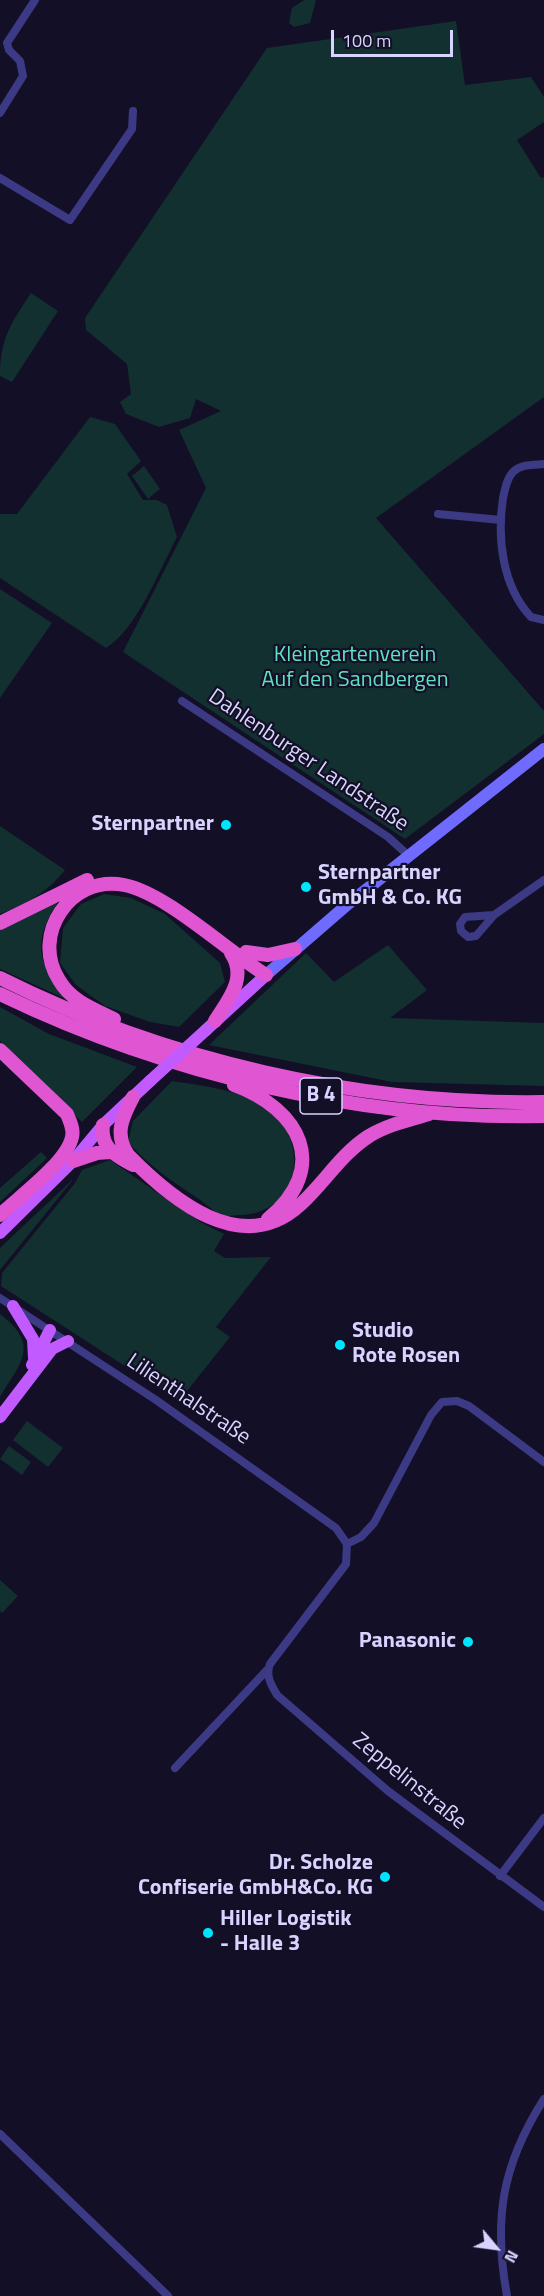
<!DOCTYPE html>
<meta charset="utf-8">
<style>
body{margin:0}
#map{position:relative;width:544px;height:2296px;overflow:hidden;background:#130f26;font-family:"Titillium Web",sans-serif}
canvas{display:block}
.north{position:absolute;left:466px;top:2218px;width:60px;height:60px;-webkit-text-stroke:4px #130f26;paint-order:stroke;rotate:119deg;font-size:16px;font-weight:700;line-height:24px;text-align:center;color:#d9d4ff}
.north::after{content:'';display:block;margin:auto;width:21px;height:27px;background:#d9d4ff;clip-path:polygon(50% 0,100% 100%,50% 72%,0 100%)}
.scale{position:absolute;left:331px;top:30px;width:122px;height:27px;box-sizing:border-box;border:3px solid #d9d4ff;border-top:0;padding-left:8px;font-size:18px;line-height:21px;white-space:nowrap;color:#d9d4ff;-webkit-text-stroke:4px #130f26;paint-order:stroke}
</style>
<div id="map">
<canvas width="544" height="2296"></canvas>
<div class="north">N</div>
<div class="scale">100 m</div>
</div>
<script>
const c = document.querySelector('canvas').getContext('2d');
c.lineJoin = 'round';
function fill(path, color) { c.fillStyle = color; c.fill(path, 'evenodd'); }
function strokePath(path, color, width, dash) { c.strokeStyle = color; c.lineWidth = width; c.lineCap = dash ? 'butt' : 'round'; c.setLineDash(dash || []); c.stroke(path); }
function write(font, color, halo, rows, align = 'center') {
  c.font = font + ' "Titillium Web",sans-serif'; c.lineWidth = 4.5; c.setLineDash([]); c.textBaseline = 'middle'; c.strokeStyle = halo; c.fillStyle = color; for (const [text, x, y, turn = 0] of rows) {
    c.save(); c.translate(x, y); c.rotate((+turn || 0) * Math.PI / 180); c.textAlign = isNaN(turn) ? turn : align; if (halo) c.strokeText(text, 0, 0); c.fillText(text, 0, 0); c.restore();
  }
}
const green = new Path2D(`
 M304 0H316L310 23 294 27 289 23 292 8Z
 M456 21 465 85 531 77 544 97V122L517 140 541 178 544 177V397L376 518 544 711V734L405 839 123 652 206 488 179 430 221 411 196 399 190 418 159 427 126 414 120 402 131 394 127 364 86 330 85 318 267 48Z
 M31 293 58 311 12 382 0 376C0 339 11 323 31 293Z
 M90 417 115 424 141 461 127 474 143 500H157L167 505 177 537C160 569 137 629 106 648L0 578V514H17Z
 M144 466 160 489 148 499 132 476Z
 M0 589 52 623 0 698Z
 M0 826 65 870C48 892 26 904 0 914Z
 M104 894 131 898 165 914 220 963 225 982 179 1027 150 1022 105 1006 76 985 60 963 63 928 81 904Z
 M61 897C32 941 35 960 68 1000L0 969V929Z
 M388 945 427 990 390 1018 544 1023V1086L392 1082 209 1045 306 953 334 982Z
 M0 1007 49 1034 137 1067 82 1122 0 1041Z
 M172 1081C204 1086 242 1090 268 1109 313 1143 298 1214 240 1215 235 1215 227 1217 222 1215 214 1212 206 1204 199 1199 173 1182 149 1166 128 1142L133 1121Z
 M41 1152 47 1158 0 1202V1188Z
 M110 1160 200 1222 224 1234 214 1251 225 1258 271 1257 216 1327 230 1337 179 1401 1 1286 2 1273 75 1183 82 1170Z
 M72 1180V1181L0 1270V1248Z
 M0 1314C40 1345 22 1361 0 1397Z
 M27 1421 63 1448 48 1467 13 1440Z
 M9 1446 31 1462 22 1475 0 1459Z
 M0 1580 18 1596 2 1613 0 1611Z`);
const minor = new Path2D(`
 M0 113 23 76 20 61 9 50 7 43 35 0
 M0 178 70 220 132 129 133 111
 M544 464C533 465 521 464 513 472 507 478 505 489 503 498 497 538 502 586 531 617L544 620
 M438 514 501 520
 M182 701 388 837 409 856
 M494 915 465 917 460 924 461 931 468 937 476 936 494 915 544 880
 M0 1298 156 1400 336 1528 347 1544 346 1564 270 1664C265 1676 272 1686 277 1695L388 1791 544 1907
 M347 1544 361 1537 374 1523 431 1415 442 1402 457 1401 469 1406 544 1462
 M175 1768 267 1670
 M500 1876 544 1818
 M0 2134 168 2296
 M507 2296C493 2219 502 2165 544 2099`);
const secondary = new Path2D(`
 M266 975 348 904 544 749`);
const primary = new Path2D(`
 M206 1030 266 975
 M0 1233 73 1161 103 1125 150 1081
 M13 1306 33 1339 34 1358
 M32 1365 50 1330
 M0 1417 52 1349 68 1341`);
const trunk = new Path2D(`
 M0 923 87 880
 M246 952 268 955 295 949
 M0 978C166 1061 358 1105 544 1102
 M0 994C163 1073 362 1121 544 1116
 M114 1019C93 1009 71 1001 59 980 30 935 71 874 124 885 166 893 227 951 266 975
 M215 1021C228 1000 248 978 231 953
 M0 1050 67 1114C70 1122 74 1129 72 1137 67 1162 20 1196 0 1215
 M234 1085C300 1109 331 1167 268 1219
 M133 1097C122 1118 114 1134 128 1155 171 1199 242 1259 301 1204 325 1182 341 1154 369 1136 387 1125 409 1120 429 1114
 M103 1125C100 1148 115 1155 133 1165
 M73 1161 97 1153 110 1152`);
const primaryBridge = new Path2D(`
 M150 1081 206 1030`);
const markers = [
 [226,825,6,"#00e5ff"],
 [306,887,6,"#00e5ff"],
 [340,1345,6,"#00e5ff"],
 [468,1642,6,"#00e5ff"],
 [385,1877,6,"#00e5ff"],
 [208,1933,6,"#00e5ff"]
];
const shields = [
 [321,1096,42]
];
const shieldNames = [
 ["B 4",321,1096]
];
const parkNames = [
 ["Kleingartenverein",355,656],
 ["Auf den Sandbergen",355,681]
];
const streetNames = [
 ["Dahlenburger Landstraße",308,761,34],
 ["Lilienthalstraße",188,1400,34],
 ["Zeppelinstraße",409,1782,39]
];
const poiNames = [
 ["Sternpartner",214,825],
 ["Sternpartner",318,874,"left"],
 ["GmbH & Co. KG",318,899,"left"],
 ["Studio",352,1332,"left"],
 ["Rote Rosen",352,1357,"left"],
 ["Panasonic",456,1642],
 ["Dr. Scholze",373,1864],
 ["Confiserie GmbH&Co. KG",373,1889],
 ["Hiller Logistik",220,1920,"left"],
 ["- Halle 3",220,1945,"left"]
];
fill(green, '#12302f');
strokePath(minor, '#3d3a85', 8);
strokePath(secondary, '#6f6bff', 12);
strokePath(primary, '#c25bff', 12);
strokePath(trunk, '#e055d1', 14);
strokePath(primaryBridge, '#c25bff', 12);
for (const [x, y, r, color] of markers) { const dot = new Path2D(); dot.arc(x, y, r, 0, 2 * Math.PI); c.fillStyle = color; c.fill(dot); strokePath(dot, '#130f26', 2); }
for (const [x, y, w] of shields) { const box = new Path2D(); box.roundRect(x - w / 2, y - 18, w, 36, 4.5); c.fillStyle = '#130f26'; c.fill(box); strokePath(box, '#d9d4ff', 1.5); }
write('bold 21px', '#d9d4ff', null, shieldNames);
write('22px', '#5fe0c0', '#130f26', parkNames);
write('22px', '#d9d4ff', '#130f26', streetNames);
write('bold 22px', '#d9d4ff', '#130f26', poiNames, 'right');
</script>
